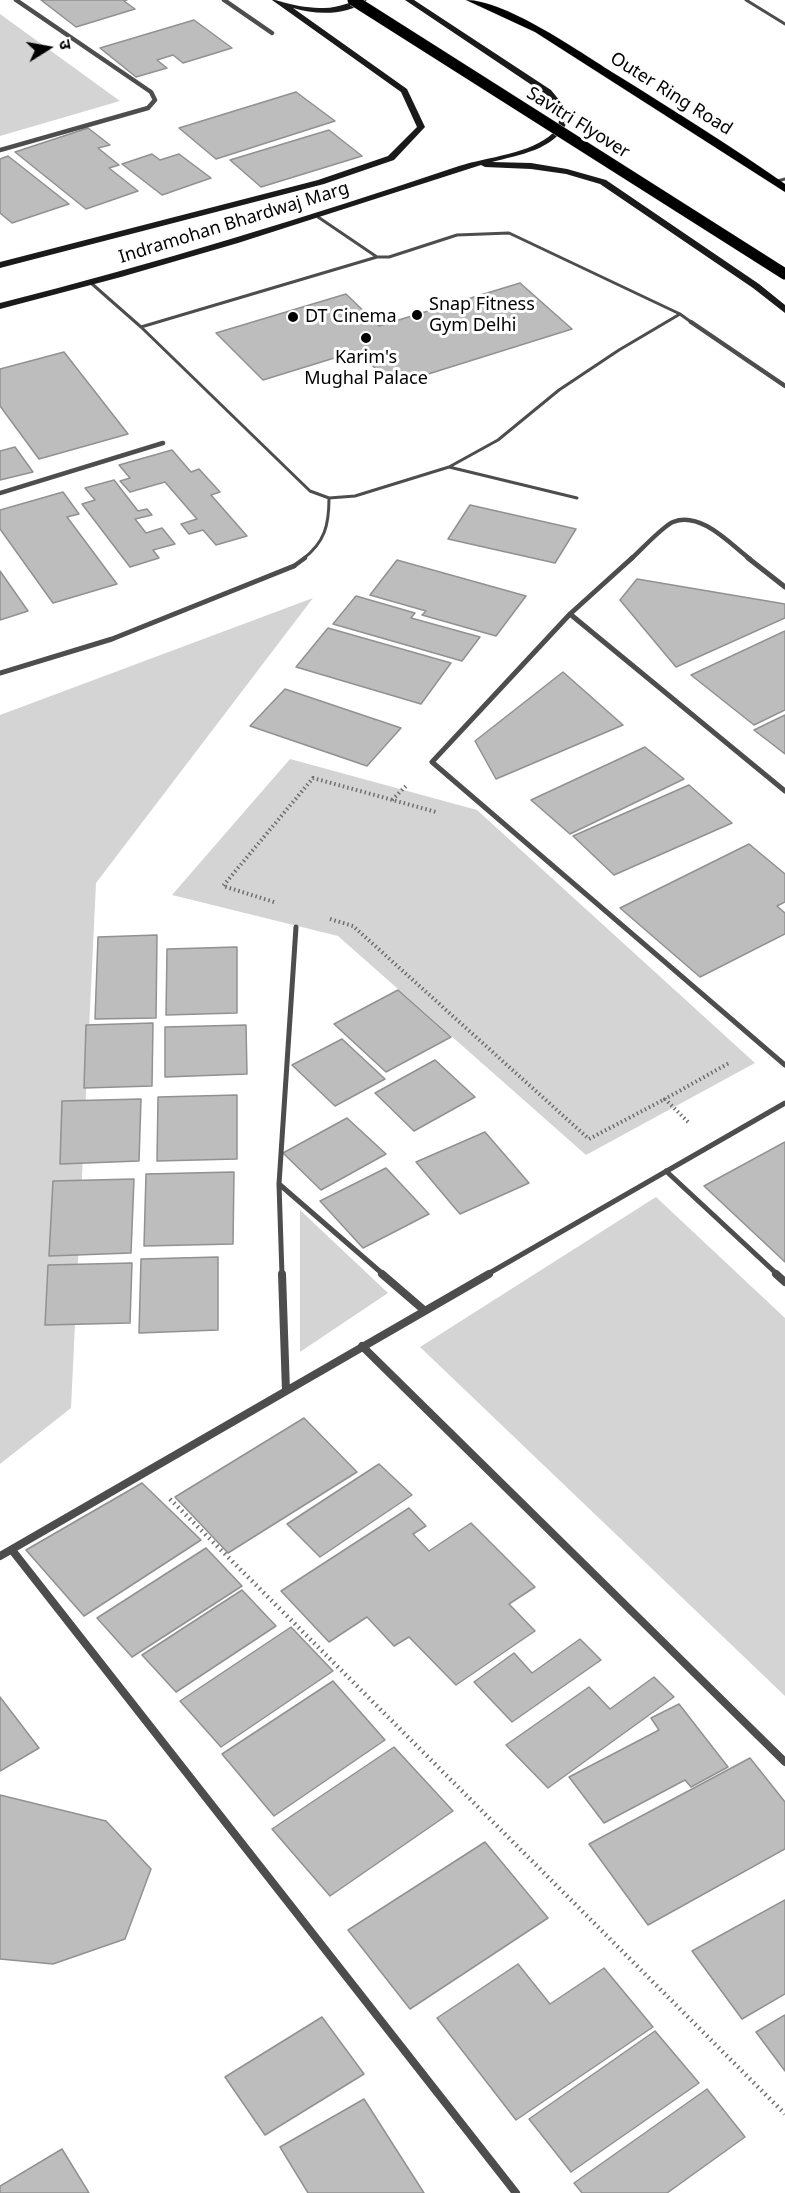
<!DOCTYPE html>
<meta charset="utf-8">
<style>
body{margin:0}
#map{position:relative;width:785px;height:2193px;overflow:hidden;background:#fff;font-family:"Noto Sans","Noto Sans Devanagari",sans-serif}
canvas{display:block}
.north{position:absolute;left:18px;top:18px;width:60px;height:60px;-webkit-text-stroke:4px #fff;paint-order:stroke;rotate:79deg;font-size:16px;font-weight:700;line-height:24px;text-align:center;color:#000}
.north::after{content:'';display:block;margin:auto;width:21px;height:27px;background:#000;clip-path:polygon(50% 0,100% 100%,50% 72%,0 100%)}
</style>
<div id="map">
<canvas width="785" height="2193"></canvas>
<div class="north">उ</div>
</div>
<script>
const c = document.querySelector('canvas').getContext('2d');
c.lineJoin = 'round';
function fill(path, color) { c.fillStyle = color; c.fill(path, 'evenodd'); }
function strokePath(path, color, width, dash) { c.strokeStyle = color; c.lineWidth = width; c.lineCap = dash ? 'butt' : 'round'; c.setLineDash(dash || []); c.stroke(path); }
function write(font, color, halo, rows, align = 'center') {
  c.font = font + ' "Noto Sans",sans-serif'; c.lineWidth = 6; c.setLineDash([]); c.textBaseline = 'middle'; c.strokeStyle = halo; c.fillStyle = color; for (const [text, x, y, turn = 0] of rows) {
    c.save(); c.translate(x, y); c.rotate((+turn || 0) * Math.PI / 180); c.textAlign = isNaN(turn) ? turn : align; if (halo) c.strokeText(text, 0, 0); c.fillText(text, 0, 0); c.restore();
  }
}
const green = new Path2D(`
 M0 14 120 101 0 136Z
 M313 598 96 883 71 1408 0 1464V715Z
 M290 759 477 810 755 1063 586 1155 338 936 172 895Z
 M656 1197 785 1318V1696L420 1347Z
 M300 1210 388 1293 300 1352Z`);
const building = new Path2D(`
 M41 0H127L124 1 135 9 76 27Z
 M194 20 232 48 183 63 173 55 157 60 167 68 136 77 100 48Z
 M296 92 335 121 216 159 179 128Z
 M88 128 110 145 98 148 119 165 109 168 138 191 86 209 15 152Z
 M329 130 362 156 261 187 230 160Z
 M152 154 160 160 179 154 211 178 162 195 122 164Z
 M8 156 69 204 12 223 0 213V159Z
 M520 283 572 329 393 385 357 351 263 380 216 333 346 294 379 326Z
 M64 352 128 434 39 459 0 406V369Z
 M15 447 33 472 0 480V451Z
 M172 450 191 472 199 469 220 492 211 495 247 536 216 545 203 530 189 534 181 524 197 519 165 482 130 492 120 481 130 478 119 465Z
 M114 480 138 511 147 509 152 515 135 519 146 533 162 528 175 544 153 550 159 558 130 567 82 504 95 500 85 488Z
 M63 492 79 514 67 517 117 584 53 603 0 529V510Z
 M470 505 576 529 555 563 448 539Z
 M397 560 526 596 496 636 422 615 426 611 370 595Z
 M0 571 28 611 0 620Z
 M637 579 785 604V618L676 667 620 600Z
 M356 596 415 613 411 618 480 637 462 661 333 624Z
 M328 628 451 663 421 704 296 667Z
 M785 631V710L754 725 691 675Z
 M563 672 623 725 496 779 475 741Z
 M285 689 401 728 367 766 250 726Z
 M785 715V754L754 730Z
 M645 747 684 779 570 834 531 800Z
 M689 785 732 823 614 875 573 836Z
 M749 844 785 874V902L777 906 785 913V934L700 977 620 908Z
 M157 935 156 1018 95 1019 98 937Z
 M237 947V1013L166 1015 167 949Z
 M398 990 451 1037 386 1072 334 1024Z
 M153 1023 152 1086 84 1088 86 1025Z
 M246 1025 247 1074 165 1077V1027Z
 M342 1039 385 1079 335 1106 292 1065Z
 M435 1060 475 1097 414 1131 375 1093Z
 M237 1095V1159L157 1161 158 1097Z
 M141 1099 139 1161 60 1164 62 1101Z
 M347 1118 386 1154 321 1190 283 1153Z
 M485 1132 529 1183 460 1214 416 1162Z
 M785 1142V1262L704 1186Z
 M386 1168 429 1214 363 1248 320 1201Z
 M234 1172 233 1244 144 1246 146 1174Z
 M134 1179 131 1253 49 1256 53 1181Z
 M218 1257V1330L139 1333 141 1259Z
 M132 1263 130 1323 45 1325 48 1265Z
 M304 1418 357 1472 228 1553 175 1497Z
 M379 1464 412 1495 320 1557 287 1524Z
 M142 1483 201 1540 84 1616 26 1550Z
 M409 1508 426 1526 413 1534 429 1551 471 1523 535 1587 509 1604 535 1631 456 1685 409 1637 394 1646 367 1617 329 1642 281 1591Z
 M206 1548 242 1586 132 1657 97 1618Z
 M242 1590 276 1626 176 1692 142 1655Z
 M291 1627 333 1671 221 1747 180 1701Z
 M580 1639 601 1660 512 1722 474 1682 514 1653 532 1673Z
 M654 1677 674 1697 548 1788 506 1745 589 1687 610 1709Z
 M333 1681 385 1740 274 1816 222 1754Z
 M0 1697 39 1748 0 1771Z
 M679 1704 728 1767 691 1787 685 1780 604 1823 569 1777 659 1730 651 1718Z
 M394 1747 453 1811 330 1896 272 1829Z
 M750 1758 785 1802V1849L648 1925 589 1844Z
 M0 1795 106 1821 151 1869 125 1939 53 1964 0 1959Z
 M485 1842 548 1918 410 2009 348 1930Z
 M785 1900V1994L742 2019 692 1951Z
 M518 1964 550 2004 604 1968 653 2027 516 2120 437 2018Z
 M785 2015V2071L756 2032Z
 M322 2017 364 2074 265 2135 225 2077Z
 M655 2031 699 2083 571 2172 529 2119Z
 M707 2089 745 2137 667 2193H582L574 2183Z
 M364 2099 424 2193H308L280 2147Z
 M62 2149 89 2193H0V2186Z`);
const pathFar1 = new Path2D(`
 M392 800 407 785
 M274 902 223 886 313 778 436 812
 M330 919 353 926 589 1139 665 1099
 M688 1122 665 1099 729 1063`);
const path = new Path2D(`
 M170 1499 785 2114`);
const laneFar1 = new Path2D(`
 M746 0 785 24
 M774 182 785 179
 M318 217 377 257H389L457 235 509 233 680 314 691 322
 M91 283 141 327 310 491 329 498 355 496 449 467 498 440 559 390 619 350 680 314
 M141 327 377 257
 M449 467 577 498
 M303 559C325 542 329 525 329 498`);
const lane = new Path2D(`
 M294 566 305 558`);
const streetFar2 = new Path2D(`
 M224 0 272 33
 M0 150 148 108 155 100 151 92 16 0
 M691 322 785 386
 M0 493 163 443
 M631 559C640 551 663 526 673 522 701 511 730 544 750 559`);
const streetFar1 = new Path2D(`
 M632 558 570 614 432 762 785 1065
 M748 558 785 587
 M570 614 785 791
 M0 673 112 639 294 566
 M666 1171 778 1275
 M279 1184 384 1275
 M282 1275 279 1184 296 927
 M486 1275 785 1103`);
const street = new Path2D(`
 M282 1274 286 1391
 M382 1274 425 1311
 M776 1274 785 1282
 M362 1346 785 1762
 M12 1550 516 2193
 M0 1556 489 1274`);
const secondary = new Path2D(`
 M272 0C279 0 280 2 286 3 296 6 312 8 324 8 340 8 352 0 367 0 347 16 316 15 293 8L407 89 425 127 394 160 324 184 0 268V262L318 180 388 156 417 127 401 92Z
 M405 0H414L551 90 564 106 567 122C555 150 518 155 492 162L531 163 567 169 606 180 759 284 785 305V313L753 288 600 184 566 174 531 169 485 167 481 165 238 243 121 277 0 309V303C155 264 307 217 459 166 487 157 531 154 553 133 566 119 556 104 545 94Z`);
const primary = new Path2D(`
 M466 0C507 0 584 55 620 77 676 112 731 146 785 184V192L535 32Z`);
const primaryBridge = new Path2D(`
 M353 0 785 274`);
const markers = [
 [417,315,6,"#000"],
 [293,317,6,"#000"],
 [366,338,6,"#000"]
];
const farStreetnames = [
 ["Outer Ring Road",671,94,32],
 ["Savitri Flyover",578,123,32],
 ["Indramohan Bhardwaj Marg",234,223,-17]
];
const farPoinames = [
 ["Snap Fitness",429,305],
 ["Gym Delhi",429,326],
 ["DT Cinema",305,317],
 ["Karim's",366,358,"center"],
 ["Mughal Palace",366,379,"center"]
];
fill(green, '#d4d4d4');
fill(building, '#bdbdbd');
strokePath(building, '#919191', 1.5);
strokePath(primary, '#dbdbdb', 1);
strokePath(pathFar1, '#6f6f6f', 4, [1.5, 3]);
strokePath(path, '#6f6f6f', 4.5, [1.5, 4]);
strokePath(laneFar1, '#4d4d4d', 3);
strokePath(lane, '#4d4d4d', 4.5);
strokePath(streetFar2, '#4d4d4d', 4.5);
strokePath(streetFar1, '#4d4d4d', 5);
strokePath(street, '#4d4d4d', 8);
fill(secondary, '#1a1a1a');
fill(primary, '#000');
strokePath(primaryBridge, '#dbdbdb', 12, []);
strokePath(primaryBridge, '#000', 11);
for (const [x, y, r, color] of markers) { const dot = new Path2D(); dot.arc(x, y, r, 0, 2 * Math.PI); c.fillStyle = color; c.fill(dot); strokePath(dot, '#fff', 2); }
write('18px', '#000', '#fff', farStreetnames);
write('18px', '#000', '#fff', farPoinames, 'left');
</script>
